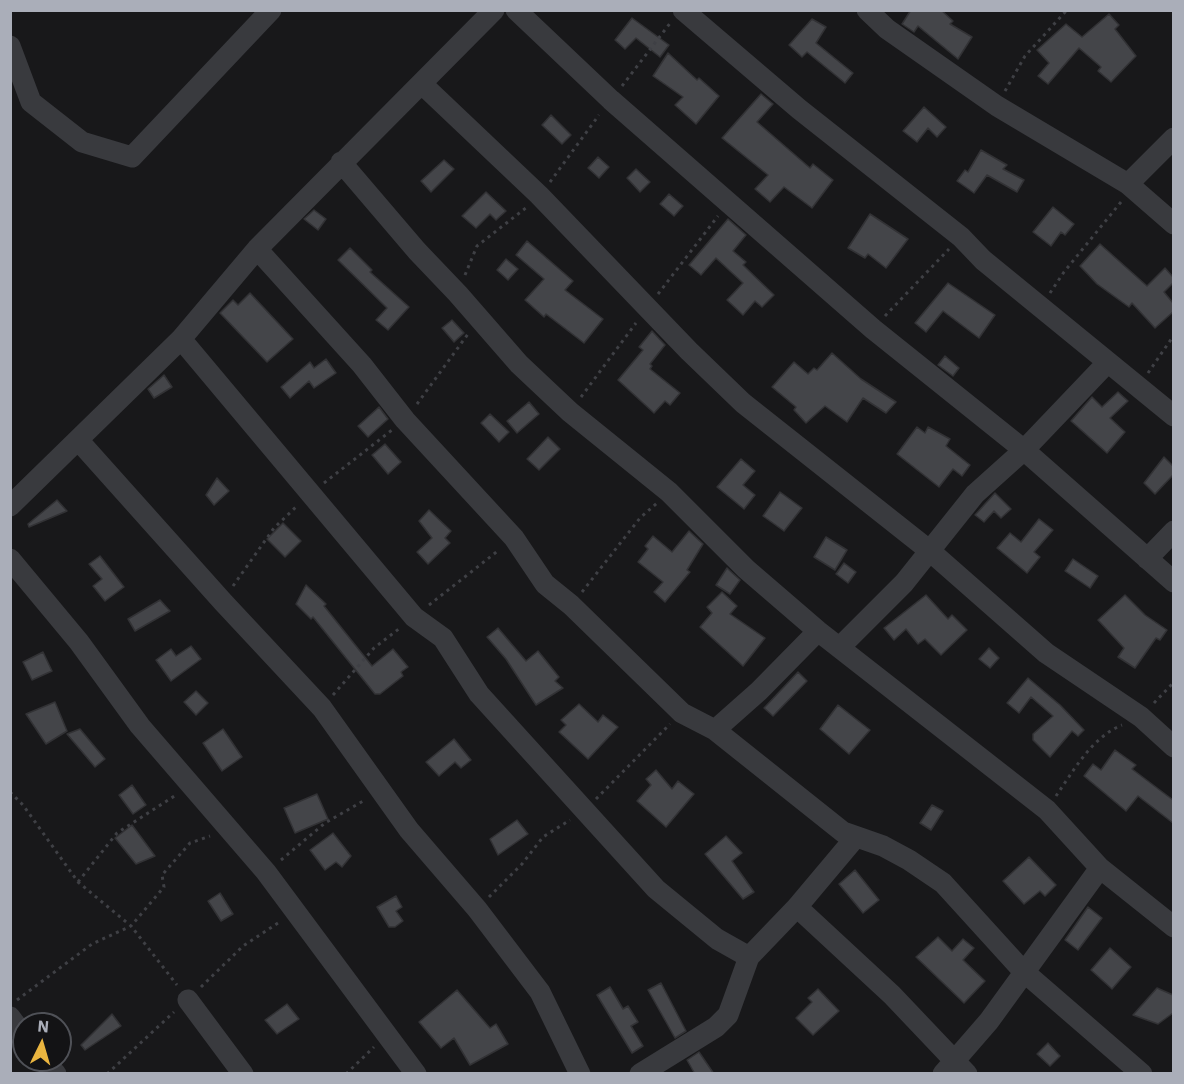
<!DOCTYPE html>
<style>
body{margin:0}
#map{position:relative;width:1184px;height:1084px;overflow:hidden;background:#18181a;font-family:"IBM Plex Sans",sans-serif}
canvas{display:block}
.frame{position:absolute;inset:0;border:12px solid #aaaeb9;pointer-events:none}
.north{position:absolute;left:12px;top:1012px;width:60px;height:60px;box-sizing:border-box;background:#131315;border:2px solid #4f5157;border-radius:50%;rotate:5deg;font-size:16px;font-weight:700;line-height:24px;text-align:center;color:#aaaeb9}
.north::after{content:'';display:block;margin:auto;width:21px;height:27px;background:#eab53f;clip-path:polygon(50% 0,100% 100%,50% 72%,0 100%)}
</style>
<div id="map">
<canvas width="1184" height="1084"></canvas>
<div class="frame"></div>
<div class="north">N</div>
</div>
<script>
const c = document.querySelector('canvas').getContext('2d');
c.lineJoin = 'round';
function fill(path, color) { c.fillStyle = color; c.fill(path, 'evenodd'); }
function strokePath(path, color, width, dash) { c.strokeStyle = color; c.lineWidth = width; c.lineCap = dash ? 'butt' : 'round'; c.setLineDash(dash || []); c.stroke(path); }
const building = new Path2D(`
 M911 10H941L953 21 950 24 972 37 958 59 918 26 914 32 902 24Z
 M1109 14 1119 25 1115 29 1136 56 1111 82 1098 71 1101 67 1079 48 1048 84 1038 76 1049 63 1037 50 1066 24 1082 37Z
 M632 18 669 45 660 57 636 38 625 49 615 40Z
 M812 19 826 27 816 43 853 73 845 83 807 52 802 57 789 45Z
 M668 53 697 80 699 78 719 96 696 124 675 105 683 97 653 76Z
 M761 94 773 104 757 122 810 168 813 164 833 180 812 208 784 187 770 202 755 189 768 175 722 138Z
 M924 107 946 127 937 137 928 128 917 142 903 131Z
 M551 115 571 135 562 144 542 125Z
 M981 150 1007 165 1003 169 1024 180 1017 192 987 175 974 193 957 181 965 170 968 172Z
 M598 157 609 167 599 178 588 168Z
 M444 160 454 169 431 192 421 181Z
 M636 169 650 182 640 192 627 178Z
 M486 192 506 211 496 220 490 214 476 228 462 216Z
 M669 194 683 206 674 216 660 204Z
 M1053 207 1074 224 1065 235 1061 232 1051 246 1033 232Z
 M314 210 326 219 318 230 304 219Z
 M870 214 908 239 886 268 868 254 865 258 848 248Z
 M728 219 746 235 733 251 746 262 743 265 774 295 762 307 755 301 743 315 727 300 743 283 716 258 701 275 689 265Z
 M527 241 573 281 565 290 603 319 584 343 546 314 544 317 525 300 544 279 516 255Z
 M1100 244 1147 286 1165 268 1173 277V283L1164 292 1173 303V312L1155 328 1132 303 1129 307 1097 284 1080 266Z
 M350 248 372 270 370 272 409 307 388 330 376 320 387 308 338 260Z
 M506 259 518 269 508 280 497 270Z
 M948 283 995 315 979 338 943 311 926 332 915 323Z
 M250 293 293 339 267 362 220 313 233 300 238 305Z
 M452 320 464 333 454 342 442 328Z
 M652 331 665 345 650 364 652 366 650 369 680 393 670 405 665 401 654 413 618 380 643 350 639 347Z
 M832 353 861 379 896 402 886 413 863 398 847 422 825 406 806 423 794 410 796 407 772 387 794 362 808 374 814 368 817 370Z
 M945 356 959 368 953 376 938 365Z
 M326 359 336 373 314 388 309 381 290 398 281 387 310 362 314 368Z
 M164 375 172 387 154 398 148 389Z
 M1118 392 1128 401 1110 418 1125 432 1107 453 1071 421 1092 397 1102 407Z
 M529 402 539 414 517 433 507 421Z
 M379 407 388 419 368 437 358 426Z
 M490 414 509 432 499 442 481 423Z
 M917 427 925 433 928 427 950 439 946 446 970 465 962 476 953 469 939 487 897 454Z
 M548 437 560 449 539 470 527 459Z
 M385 444 401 462 388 474 372 455Z
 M1164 457 1173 466V475L1155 494 1144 483Z
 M741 459 755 471 743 485 755 495 744 509 717 487Z
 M217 478 229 491 214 505 206 495Z
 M780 492 802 508 784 531 763 516Z
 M995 493 1011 509 1001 518 994 511 984 522 975 515Z
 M57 500 67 511 29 527 28 524Z
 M429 510 451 531 445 538 450 543 428 564 417 552 432 538 419 521Z
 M1039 519 1053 530 1034 552 1040 557 1027 573 997 548 1010 533 1021 542Z
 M283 523 301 541 285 557 267 539Z
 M689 531 703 544 687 570 690 572 665 602 654 592 663 582 638 562 648 549 645 546 653 536 672 552Z
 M826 537 847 550 835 570 814 557Z
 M100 556 124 587 105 601 93 586 102 579 89 564Z
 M1073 559 1098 576 1090 588 1065 571Z
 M844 563 856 572 848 583 836 574Z
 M727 568 740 580 730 594 716 585Z
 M306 585 326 604 324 606 372 666 393 649 408 667 401 672 403 676 380 694H375L313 617 311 619 296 604Z
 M722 592 737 606 730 614 765 638 743 666 700 627 712 613 707 607Z
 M926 595 948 619 952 615 967 630 941 655 925 639 918 644 906 629 894 640 884 628Z
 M1125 595 1145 615 1167 630 1160 640 1156 638 1135 668 1118 657 1124 648 1098 620Z
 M160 600 170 611 135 631 128 619Z
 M498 628 526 661 538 651 559 677 555 681 563 688 536 705 506 659 487 637Z
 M191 646 201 659 171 681 156 660 171 649 176 656Z
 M989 648 999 658 990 668 979 659Z
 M43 652 52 671 32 680 23 662Z
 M798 672 807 681 773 716 764 708Z
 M1028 678 1060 705 1084 730 1078 736 1072 731 1050 757 1033 740V734L1053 716 1031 697 1019 713 1007 703Z
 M196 691 208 703 196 715 184 702Z
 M55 702 67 731 46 744 26 714Z
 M579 704 598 722 603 715 618 727 588 759 559 732 566 725 561 720Z
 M838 705 870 730 849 754 820 729Z
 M80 729 105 759 95 767 67 734Z
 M223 729 242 757 222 771 203 743Z
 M454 739 471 760 461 768 455 762 439 776 426 762Z
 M1115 750 1136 765 1132 769 1173 800V823L1138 796 1126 811 1084 776 1093 764 1101 770Z
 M656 770 672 789 678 781 694 794 666 827 637 801 651 785 646 779Z
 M132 785 146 805 133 814 119 795Z
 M317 794 328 819 295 833 284 808Z
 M932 805 943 811 931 830 920 823Z
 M517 820 528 834 498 855 490 839Z
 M132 825 155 856 136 864 115 838Z
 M333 833 351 856 342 867 336 862 325 870 310 850Z
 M726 836 742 853 732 861 754 892 743 899 705 854Z
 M1029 857 1056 885 1045 896 1040 891 1024 904 1003 881Z
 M855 870 879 900 863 913 839 884Z
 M220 893 233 914 221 921 208 901Z
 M396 896 402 907 396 911 403 921 395 927H389L377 907Z
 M1088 907 1102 918 1078 950 1065 940Z
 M938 937 952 951 963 939 974 948 963 960 985 981 964 1003 916 957Z
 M1110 948 1131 967 1112 989 1091 970Z
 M661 983 686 1031 675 1038 648 990Z
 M610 987 623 1009 628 1006 638 1022 631 1026 643 1046 632 1053 597 995Z
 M1157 988 1173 995V1013L1158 1024 1133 1015Z
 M818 989 839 1011 813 1035 796 1018 812 1002 808 998Z
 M457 990 490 1028 496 1024 508 1044 470 1065 454 1038 441 1048 419 1022Z
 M287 1004 299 1019 277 1034 265 1020Z
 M112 1014 121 1026 85 1050 81 1045Z
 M1048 1043 1060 1056 1050 1066 1037 1054Z
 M699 1052 714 1074H695L687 1060Z`);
const path = new Path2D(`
 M622 86 671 22
 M1005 91 1025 56 1067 10
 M550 182 599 115
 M465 275 477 246 527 207
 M1050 293 1064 272 1121 202
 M658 294 718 216
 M885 316 949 249
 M1148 373 1174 335
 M581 397 636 323
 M417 404 468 334
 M324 483 392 430
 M233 586 274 528 298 505
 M582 592 640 518 657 503
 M429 605 499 550
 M333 695 374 648 400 628
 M1154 703 1174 682
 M10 792 23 805 78 882 131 926 177 985
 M1056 796C1074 770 1092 737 1122 725
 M596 799 670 724
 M281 860 325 823 365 800
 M78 882 117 833 176 795
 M489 897 522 864 543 837 570 820
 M201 987 243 946 281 921
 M17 1000 92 944 131 926 164 887 162 875 190 843 210 836
 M107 1074 174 1012
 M346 1074 374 1047`);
const minor = new Path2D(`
 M516 10 611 100 873 329 1024 450 1174 582
 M683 10 799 109 961 237 983 260 1174 416
 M867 10 887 29 997 106 1128 184 1174 224
 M10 46 31 102 82 142 132 157 271 10
 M422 84 539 195 689 351 743 403 930 551 1046 653 1141 717 1174 747
 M341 162 417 251 458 294 519 364 570 412 669 492 746 569 818 631 1047 810 1100 868 1174 927
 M1128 184 1174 138
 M257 249 362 365 405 420 514 538 545 584 571 605 682 713 715 730 843 832 883 846 909 860 943 883 1023 971 1142 1074
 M181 339 414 617 443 638 479 694 656 889 717 939 749 957
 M79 441 223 602 322 708 409 830 477 909 540 992 580 1074
 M10 506 181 339 257 249 494 10
 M10 559 79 642 140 726 266 872 416 1074
 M1147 559 1174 531
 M840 647 904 583 975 494 1024 450 1107 363
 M715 730 759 691 818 631
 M797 907 892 995 967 1074
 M188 1000 243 1074
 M10 1017 24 1036
 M43 1060 56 1074
 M640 1074 716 1027 728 1015 749 957 797 907 855 838
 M943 1074 989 1021 1100 868`);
fill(building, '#444549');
strokePath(building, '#323235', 1.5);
strokePath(path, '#3f4045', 3, [3, 4.5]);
strokePath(minor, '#393a3e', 21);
</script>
